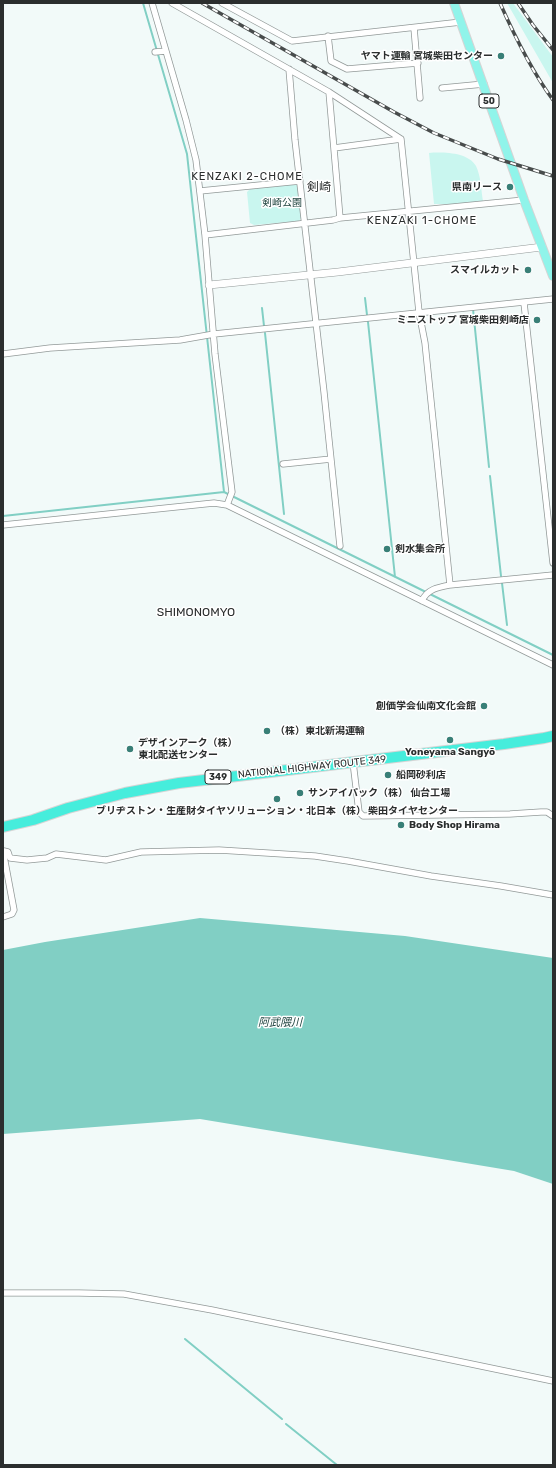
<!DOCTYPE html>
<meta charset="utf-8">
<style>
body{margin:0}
#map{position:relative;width:556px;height:1468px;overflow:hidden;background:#f2faf9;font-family:Rubik,sans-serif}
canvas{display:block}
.frame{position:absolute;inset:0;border:4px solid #2b2e2e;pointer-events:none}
</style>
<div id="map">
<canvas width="556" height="1468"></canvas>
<div class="frame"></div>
</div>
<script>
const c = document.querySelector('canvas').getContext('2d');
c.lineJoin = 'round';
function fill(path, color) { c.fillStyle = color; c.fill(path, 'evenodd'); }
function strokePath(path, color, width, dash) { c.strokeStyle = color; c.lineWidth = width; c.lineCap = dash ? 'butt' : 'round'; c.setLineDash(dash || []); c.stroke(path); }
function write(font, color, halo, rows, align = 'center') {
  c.font = font + ' Rubik,"Noto Sans JP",sans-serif'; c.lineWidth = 3; c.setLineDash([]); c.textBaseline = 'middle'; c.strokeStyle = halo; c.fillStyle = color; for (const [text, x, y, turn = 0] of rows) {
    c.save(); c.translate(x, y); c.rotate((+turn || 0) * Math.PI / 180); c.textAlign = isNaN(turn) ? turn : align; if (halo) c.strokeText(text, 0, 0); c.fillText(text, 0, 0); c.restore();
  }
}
const green = new Path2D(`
 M507 3H513L553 57V83Z
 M429 153C442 152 468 152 476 166 481 176 481 190 483 201L448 205 447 204H434Z
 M294 183 299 186 303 215 299 221 254 225 250 223 247 192 250 189Z`);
const water = new Path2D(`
 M200 918 405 936 553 958V1184L514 1171 200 1119 3 1134V950L45 942Z`);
const stream = new Path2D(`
 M143 3 187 154 224 492
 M365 298 367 315
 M262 308 264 326
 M473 309 489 467
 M368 322 395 577
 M265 333 284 514
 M490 476 501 576
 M3 516 224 492 553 655
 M502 583 507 625
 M185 1339 282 1419
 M286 1424 337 1465`);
const street = new Path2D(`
 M152 3 186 120 196 160 205 235 215 354 232 492 227 505
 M172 3 329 92 401 139 419 312 425 343 450 585
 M222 3 292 41 461 22
 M414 28 420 98
 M328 36 331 61 347 69 418 63
 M155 52 166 51
 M289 69 295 140 324 392 340 546
 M442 88 484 84
 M329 92 340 218
 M334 148 401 139
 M200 191 300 181
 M205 235 333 220 340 218 524 200
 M524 303 553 563
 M3 354 50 348 180 340 214 334 553 299
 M283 464 331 459
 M3 525 214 503 227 505 553 665
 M422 601C427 589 439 587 450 585L553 575
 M353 762 359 812 363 816 510 814 541 812H547L553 816
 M3 851 14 910 12 914 3 917
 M4 851 8 852 10 858 27 860 47 858 56 854 106 860 141 852 219 850 315 856 348 861 431 876 501 886 553 895
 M3 1293H79L124 1294 212 1310 553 1381`);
const secondary = new Path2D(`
 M209 285 338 272 542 247`);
const primary = new Path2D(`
 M454 3 524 200 553 276`);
const highway = new Path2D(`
 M3 827 33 820 68 808 125 793 179 783 504 744 544 738 553 736`);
const rail = new Path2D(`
 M202 3 394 112 434 133 498 159 553 176
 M500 3C515 37 531 70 553 100
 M518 3 533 25 553 50`);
const markers = [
 [501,56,4,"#397f77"],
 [510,187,4,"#397f77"],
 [528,270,4,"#397f77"],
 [537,320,4,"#397f77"],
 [387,549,4,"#397f77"],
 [484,706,4,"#397f77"],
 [267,731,4,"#397f77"],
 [450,740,4,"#397f77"],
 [130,749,4,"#397f77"],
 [388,775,4,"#397f77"],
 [300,793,4,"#397f77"],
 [277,799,4,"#397f77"],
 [401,825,4,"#397f77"]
];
const shields = [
 [489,101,20],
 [218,777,26]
];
const shieldNames = [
 ["50",489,101],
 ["349",218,777]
];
const poiNames = [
 ["ヤマト運輸 宮城柴田センター",493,56,"right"],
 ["県南リース",502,187,"right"],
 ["スマイルカット",520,270,"right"],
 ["ミニストップ 宮城柴田剣崎店",529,320,"right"],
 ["剣水集会所",395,549],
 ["創価学会仙南文化会館",476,706,"right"],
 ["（株）東北新潟運輸",275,731],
 ["デザインアーク（株）",138,743],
 ["東北配送センター",138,755],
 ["Yoneyama Sangyō",450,752,"center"],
 ["船岡砂利店",396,775],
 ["サンアイパック（株） 仙台工場",308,793],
 ["ブリヂストン・生産財タイヤソリューション・北日本（株） 柴田タイヤセンター",277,811,"center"],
 ["Body Shop Hirama",409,825]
];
const parkNames = [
 ["剣崎公園",282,203]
];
const streetNames = [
 ["NATIONAL HIGHWAY ROUTE 349",312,767,-6]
];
const neighbourhoodNames = [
 ["KENZAKI 2-CHOME",247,177],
 ["KENZAKI 1-CHOME",422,221]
];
const waterNames = [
 ["阿武隈川",280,1023]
];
const quarterNames = [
 ["剣崎",319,188],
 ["SHIMONOMYO",196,613]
];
fill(green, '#c9f6ef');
fill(water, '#81cfc4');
strokePath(stream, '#81cfc4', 2);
strokePath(street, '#929998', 7);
strokePath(secondary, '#929998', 8);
strokePath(primary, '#d5d5d5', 10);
strokePath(highway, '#d5d5d5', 12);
strokePath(street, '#fff', 5.5);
strokePath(secondary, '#fff', 7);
strokePath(primary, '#90f4ea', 8);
strokePath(highway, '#46eddc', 10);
strokePath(rail, '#484c4c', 3.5);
strokePath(rail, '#fff', 2, [6]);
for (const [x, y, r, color] of markers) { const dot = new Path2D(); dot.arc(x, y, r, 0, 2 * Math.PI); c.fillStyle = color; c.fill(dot); strokePath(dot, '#fff', 1.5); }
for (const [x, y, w] of shields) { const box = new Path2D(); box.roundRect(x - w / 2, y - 7, w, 14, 3); c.fillStyle = '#fff'; c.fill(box); strokePath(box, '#2b2e2e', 1); }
write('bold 9px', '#2b2e2e', null, shieldNames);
write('bold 10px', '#2b2e2e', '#fff', poiNames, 'left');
write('10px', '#1d423d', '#fff', parkNames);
write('10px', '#2b2e2e', '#fff', streetNames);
c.letterSpacing = '1px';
write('11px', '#2b2e2e', '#fff', neighbourhoodNames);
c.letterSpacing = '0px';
write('italic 11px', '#173c38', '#fff', waterNames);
write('12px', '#2b2e2e', '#fff', quarterNames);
</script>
